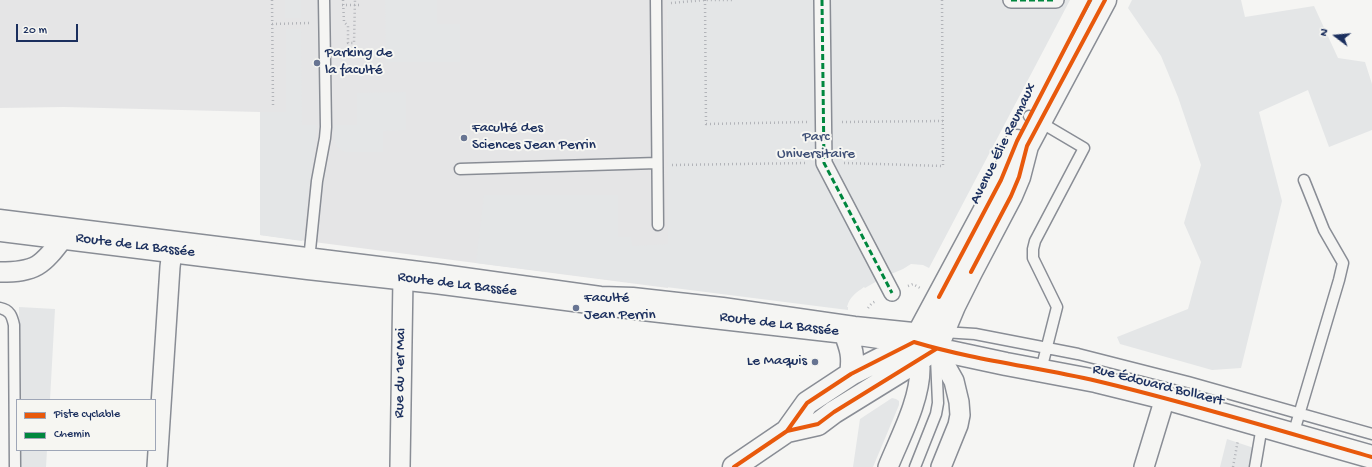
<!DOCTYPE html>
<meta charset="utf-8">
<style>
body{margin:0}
#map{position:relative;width:1372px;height:467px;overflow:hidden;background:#f5f5f3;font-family:"Gochi Hand",sans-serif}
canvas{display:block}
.legend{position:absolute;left:16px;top:399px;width:140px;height:52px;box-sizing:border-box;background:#f6f6f2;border:1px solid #9ea6b7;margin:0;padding:5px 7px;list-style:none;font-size:12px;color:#1b2f5e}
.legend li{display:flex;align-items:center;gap:8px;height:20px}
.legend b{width:20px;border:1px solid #9ea6b7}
.north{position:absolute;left:1316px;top:16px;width:40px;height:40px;-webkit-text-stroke:3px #f6f6f2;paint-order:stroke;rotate:286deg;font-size:11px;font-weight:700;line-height:16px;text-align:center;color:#1b2f5e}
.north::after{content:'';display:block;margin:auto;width:14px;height:18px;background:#1b2f5e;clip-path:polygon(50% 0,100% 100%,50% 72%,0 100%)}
.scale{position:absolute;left:16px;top:24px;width:62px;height:18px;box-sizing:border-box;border:2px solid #1b2f5e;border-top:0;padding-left:5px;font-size:12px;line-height:14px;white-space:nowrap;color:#1b2f5e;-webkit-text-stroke:3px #f6f6f2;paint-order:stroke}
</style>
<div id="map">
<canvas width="1372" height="467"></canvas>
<ul class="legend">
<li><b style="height:5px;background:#e8590c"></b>Piste cyclable</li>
<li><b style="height:5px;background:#00873e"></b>Chemin</li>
</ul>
<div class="north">N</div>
<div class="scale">20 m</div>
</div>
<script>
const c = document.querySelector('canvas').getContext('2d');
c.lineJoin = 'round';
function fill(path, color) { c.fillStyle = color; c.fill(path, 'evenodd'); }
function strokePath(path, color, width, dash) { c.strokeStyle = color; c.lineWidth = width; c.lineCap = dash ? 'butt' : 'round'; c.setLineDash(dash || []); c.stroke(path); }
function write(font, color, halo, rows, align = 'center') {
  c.font = font + ' "Gochi Hand",sans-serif'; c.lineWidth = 4; c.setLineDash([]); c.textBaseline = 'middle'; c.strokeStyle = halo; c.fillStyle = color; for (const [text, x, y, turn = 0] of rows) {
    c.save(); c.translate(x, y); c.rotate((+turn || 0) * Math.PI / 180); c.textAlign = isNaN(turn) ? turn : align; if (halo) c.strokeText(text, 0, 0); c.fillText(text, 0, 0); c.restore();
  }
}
const built = new Path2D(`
 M0 0H667L669 165 668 288 260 235V112L64 107 0 108Z`);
const green = new Path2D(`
 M285 0H301V18H285Z
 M385 0H437V24H460V62H386Z
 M667 0H1070L929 268 923 265 911 264 903 269 884 277 865 288 864 287C856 293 850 296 847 307H848V310L476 263 484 195H618V237H631L632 246 668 244Z
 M1132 0H1241L1245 17 1314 6 1338 58 1365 62 1372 84V130L1329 147 1308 90 1259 112 1282 201 1241 368 1212 370 1120 344 1117 337 1188 309 1201 262 1184 223 1201 165 1178 97 1161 56 1128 8Z
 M286 29H301L302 125H317L302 241 260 235V112H286Z
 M406 92V130L383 131V152H346C332 148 334 137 334 125H357V93Z
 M19 307 55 309 50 400H20Z
 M892 398 896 399 899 401V405L873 467H853L860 419Z
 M1227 439 1254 448 1251 467H1220Z
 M21 450H47L46 467H21Z`);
const path = new Path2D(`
 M272 0 273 105
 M343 0 344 22 348 26V43H354L355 0
 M705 0 706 124 807 122
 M671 3 705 0H734
 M342 5H361
 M272 24 309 23
 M842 122 943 121
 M844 163 943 166 942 0
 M672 165 807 163
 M908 286 913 284 920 288
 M868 308 872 303 876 301
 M1233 467 1238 440`);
const service = new Path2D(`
 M656 0 658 225
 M1029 116 1040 122 1084 148 1035 241 1033 249V258L1057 307 1041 370
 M460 169 657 163
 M0 215 436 269 601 292 633 293 723 303 855 322 923 329
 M309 260 317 181 325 138 326 127 324 0
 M0 308C10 310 12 316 14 325L15 467
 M943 332 975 334 1078 354 1188 382 1372 434
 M1293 435 1339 280 1343 263 1324 230 1304 180
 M915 467 936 414 938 403 936 358
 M1255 467 1262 426`);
const pedestrian = new Path2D(`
 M822 0 824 163 892 293
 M1011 0H1056`);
const minor = new Path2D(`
 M0 272C36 272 42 266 64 237
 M936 349 954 381 959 402 960 415 958 425 941 467
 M157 467 170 267 172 251
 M400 467 403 278
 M888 467C900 437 920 401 920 368 919 360 917 354 915 347
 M1144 467 1165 398`);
const secondary = new Path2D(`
 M0 230 308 268 435 282 643 309 845 332 914 342 936 349 1006 364 1096 381 1165 398 1372 457
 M845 332C851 348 854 356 851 374
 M914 342 1001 180 1017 141
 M936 349 954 306 971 272 1011 196 1019 177 1027 146 1105 0
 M787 431 818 424 834 412 936 349
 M734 467 787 431 807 403 851 374 914 342`);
const quiet = new Path2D(`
 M822 0 824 163 892 293
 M1011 0H1056`);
const cycleway = new Path2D(`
 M971 272 1011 196 1019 177 1027 146 1105 0
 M939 297 1001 180 1017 141 1090 0
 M787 431 818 424 834 412 936 349
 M734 467 787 431 807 403 851 374 914 342C974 360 1036 367 1097 381 1190 403 1281 431 1372 457`);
const markers = [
 [317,63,4,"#677492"],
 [464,138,4,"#677492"],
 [576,308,4,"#677492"],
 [815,362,4,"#677492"]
];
const poiNames = [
 ["Parking de",325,54],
 ["la faculté",325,71],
 ["Faculté des",472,129],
 ["Sciences Jean Perrin",472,146],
 ["Faculté",584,299],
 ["Jean Perrin",584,316],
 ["Le Maquis",807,362,"right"]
];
const parkNames = [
 ["Parc",816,138],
 ["Universitaire",816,155]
];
const streetNames = [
 ["Avenue Élie Reumaux",1004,144,-64],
 ["Route de La Bassée",135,246,7],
 ["Route de La Bassée",457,285,7],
 ["Route de La Bassée",779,325,7],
 ["Rue du 1er Mai",401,373,-89],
 ["Rue Édouard Bollaert",1158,386,14]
];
fill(built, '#e5e5e6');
fill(green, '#e4e6e7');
strokePath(service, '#898d95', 13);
strokePath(pedestrian, '#898d95', 18);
strokePath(minor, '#898d95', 22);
strokePath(secondary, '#898d95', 25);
strokePath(path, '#b2b4b9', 2.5, [1, 3]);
strokePath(service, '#f5f5f3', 10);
strokePath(pedestrian, '#f5f5f3', 15);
strokePath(minor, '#f5f5f3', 19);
strokePath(secondary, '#f5f5f3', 22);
strokePath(quiet, '#00873e', 3, [6, 3]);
strokePath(cycleway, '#e8590c', 4);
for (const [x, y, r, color] of markers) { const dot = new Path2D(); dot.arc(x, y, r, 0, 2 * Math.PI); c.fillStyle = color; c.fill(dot); strokePath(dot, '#f6f6f2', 1.5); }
write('15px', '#1b2f5e', '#f6f6f2', poiNames, 'left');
write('15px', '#405177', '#f6f6f2', parkNames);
write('15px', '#1b2f5e', '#f6f6f2', streetNames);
</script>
